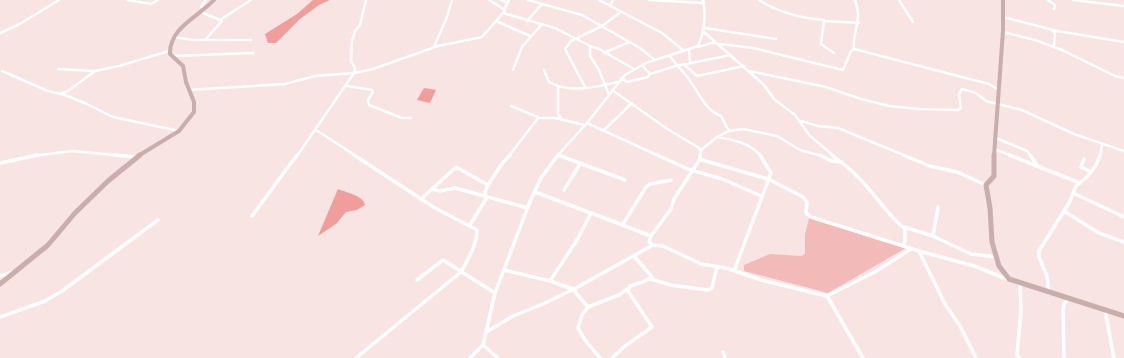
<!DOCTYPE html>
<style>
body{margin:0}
canvas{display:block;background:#f8e4e3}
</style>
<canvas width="1124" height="358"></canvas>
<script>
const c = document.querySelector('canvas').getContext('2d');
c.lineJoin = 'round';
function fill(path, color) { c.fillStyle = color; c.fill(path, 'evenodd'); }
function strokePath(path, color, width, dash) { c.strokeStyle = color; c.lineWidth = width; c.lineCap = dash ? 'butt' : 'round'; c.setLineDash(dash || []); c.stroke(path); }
const green = new Path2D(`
 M809 218 906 248 828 293 744 271V265L770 254 801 256 805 254V235Z`);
const water = new Path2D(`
 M313 0H330L319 5 300 19 276 43H268L265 34 297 14Z
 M424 88 436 90 430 103 417 100Z
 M338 189C347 193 363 195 365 205L357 210 346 212 336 224 318 236Z`);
const streetFar1 = new Path2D(`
 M128 0 151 4 158 0
 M489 0 505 10
 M501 0 508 3
 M528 0 582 15 640 48 655 60
 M599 0 662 33 684 51
 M649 0 704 3
 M759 0C779 13 800 18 824 20
 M899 0 913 22
 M1048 0 1055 5 1054 9
 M1073 0 1124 6
 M610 5 613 0
 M201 7 206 0
 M201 12 222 21 205 40
 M503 13 555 28 590 46V56L599 70 609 95
 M1003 17 1057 31 1124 42
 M220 20 251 0
 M496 21 530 36
 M527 21 542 4
 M705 28 776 39
 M1052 30 1055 33 1054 47
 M704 32 764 85 774 99 795 115 810 136 834 156
 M1003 32 1035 40 1062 50 1115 76 1124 78
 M0 33 18 25 59 0
 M173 37 194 40H251
 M590 46 599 49 634 69
 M434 47 447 17 452 0
 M698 47 712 43 753 48 843 70 851 51 854 49C852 30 863 21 855 0
 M854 49 989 84 999 90
 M689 50 690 63
 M604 53 629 42
 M834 53 821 44 824 21 859 23
 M171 56 253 53
 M670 56C676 65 684 72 690 81 700 94 705 110 721 116L729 131
 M685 65 697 76 744 66
 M58 69 95 71 119 66 169 51
 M513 70 522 47 542 24
 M544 70 549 82C570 94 596 87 618 82
 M2 71 48 91 65 95 87 104 113 117 179 131
 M749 71 826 87 861 99 889 106 919 109 958 110 961 108 959 94 962 89 976 93 986 101 1022 110 1074 134 1124 151
 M650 74 676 66 731 55
 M621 78 627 82 648 77 650 74 642 65
 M347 86 372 90 373 92 368 100 369 105 402 118H411
 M558 87V114L561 118
 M585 87 565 49 571 41 602 26 621 12
 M189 90 285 84 315 76 354 73 373 69 438 46 482 37 503 13 509 0
 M612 90 666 128 699 148 701 151 700 156
 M60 94 68 91 95 71
 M511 106 540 118
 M801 121 818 126 838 128 906 156
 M587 123 659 156
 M316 130 356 156
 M604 130 632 103
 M717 137C733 140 749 142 761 156
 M996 138 1027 151 1031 156
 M994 149 1012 156
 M701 150 717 137 729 131 743 129 777 136 800 150 822 156
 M558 155 561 156
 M33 156 72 151 125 156
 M297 156 354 73 355 68 351 61 352 41 355 31 360 25 366 0
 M509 156 538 118H555L585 125
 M557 156 587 123 625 75 646 63 698 46C705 31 706 16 703 0
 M1100 156 1102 145`);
const street = new Path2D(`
 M115 155 136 157
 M354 155 435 208 477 230C477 245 468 259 461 272L356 358
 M558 155 625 180
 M657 155 688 169 725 180 761 196
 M700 155V159L702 160 768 179 803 197 807 202 806 213 811 217 919 251 974 266 1007 279
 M820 155 831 161 842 162
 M832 155C840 162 849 168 856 175 874 192 886 214 905 229V241L903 246
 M903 155 930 166 957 172 986 185
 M1009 155 1080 183
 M1030 155 1037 165
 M1084 159 1081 167 1091 172
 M0 163 38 155
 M488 185 501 165 510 155
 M432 189 440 191 455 188 528 208
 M564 190 580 164
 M535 192 591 213
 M1073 193 1124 217
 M421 199 456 167 488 185 485 192 486 199 470 225
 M1064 211 1099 233 1124 242
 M252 216 297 155
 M623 224 646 187 650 184 671 180
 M904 227 933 236 971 254 996 257
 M933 236 938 207
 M653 245 649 242 651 236 671 209 674 199 700 159
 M919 251 945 304 960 326 976 358
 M504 270 550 281 573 289
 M734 271 771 173 760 155
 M0 276 12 272
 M651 279 670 285 708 290 712 288 717 267
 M417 280 443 260 495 293
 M550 281 577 240 591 213 651 236
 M576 288 575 292 588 307 582 315 578 328 585 340 600 358
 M1049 293 1047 276 1039 257V251L1069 203 1076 186 1087 177 1096 165 1100 155
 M827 296 863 358
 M588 307 619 295 627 289
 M1105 310 1114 358
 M0 317 45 301 62 291 158 220
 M488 331 513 316 543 304 576 288 653 245 663 246 701 264 726 268 761 280 827 296 875 272 911 249
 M483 345 498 358
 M723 352 725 358
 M470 358 483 345 495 293 529 204 541 178 558 155
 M612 358 625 346 652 327 628 291 630 286 643 282 652 277 634 256
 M1019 358 1017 354 1021 311 1020 283
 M1064 358 1063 310 1064 304 1068 299`);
const secondaryFar1 = new Path2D(`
 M138 156 179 131 194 112V102L186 82 183 66 170 54C169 28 198 17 214 0
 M994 156 1003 31V0`);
const secondary = new Path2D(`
 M994 155V176L986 185 990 208 992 242 999 266 1009 279 1124 316
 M0 284 48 245 75 213 108 181 140 155`);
fill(green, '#f2bab8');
fill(water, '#ef9e9c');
strokePath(streetFar1, '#fff', 2.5);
strokePath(street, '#fff', 3.5);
strokePath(secondaryFar1, '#caaeae', 4);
strokePath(secondary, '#caaeae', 5);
</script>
